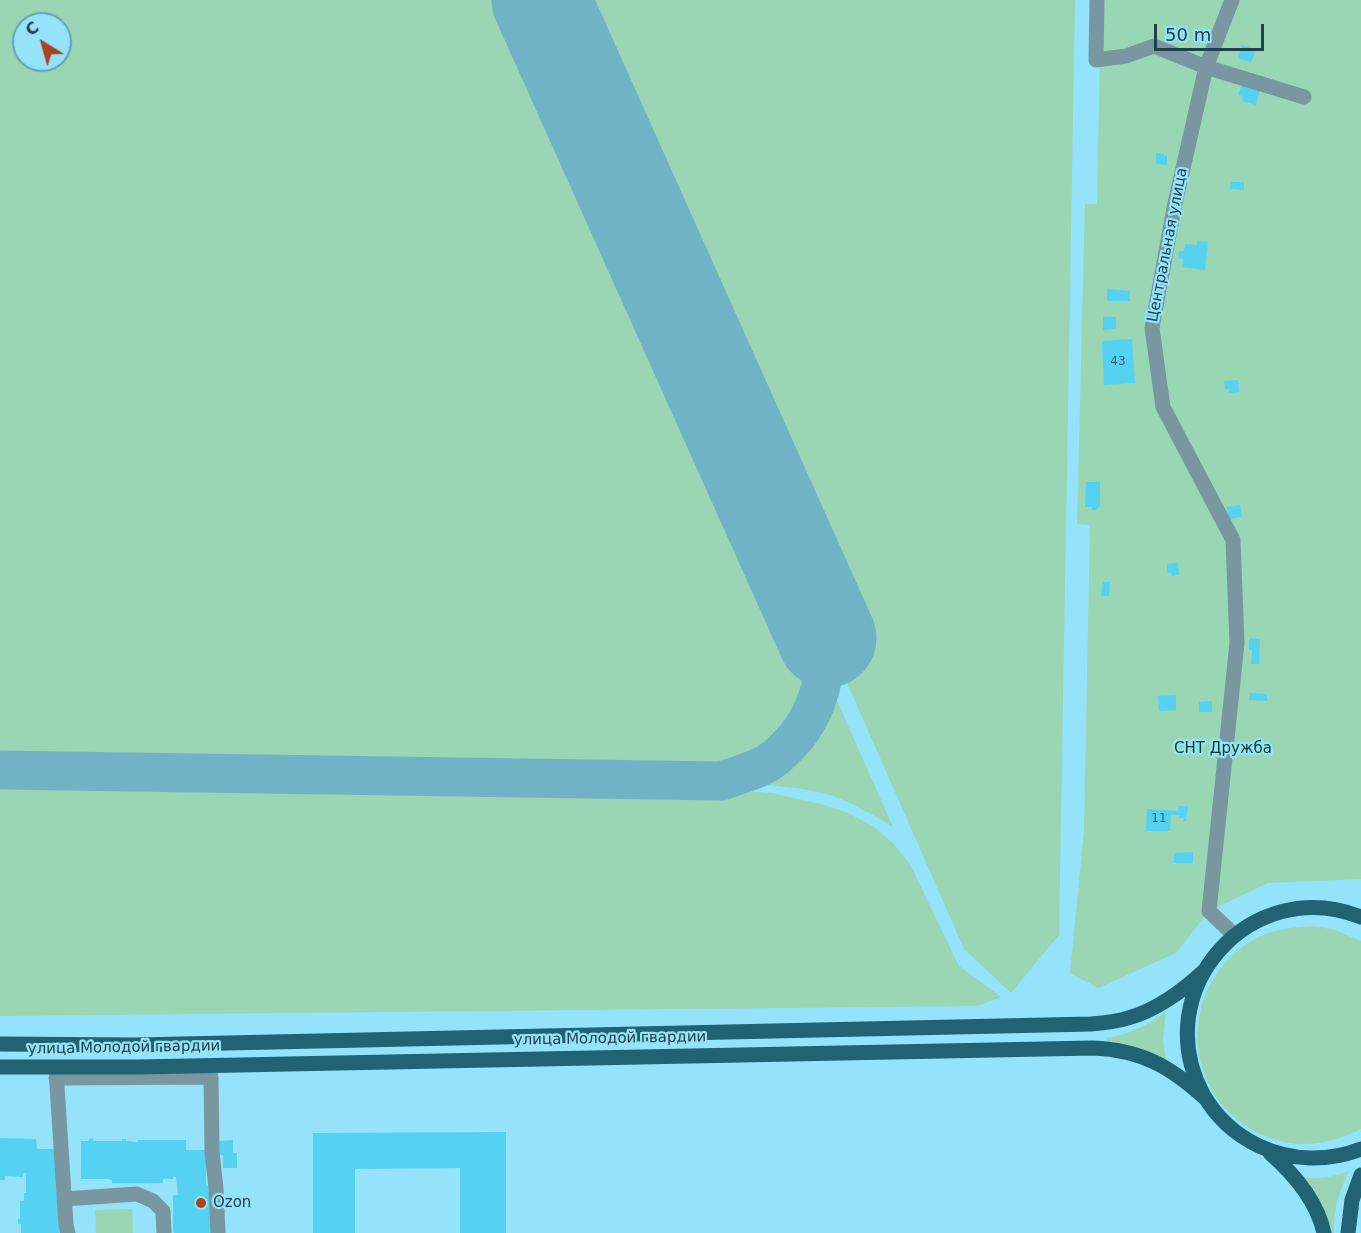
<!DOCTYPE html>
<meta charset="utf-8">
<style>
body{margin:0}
#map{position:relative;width:1361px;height:1233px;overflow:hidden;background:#94e3fb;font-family:"DejaVu Sans",sans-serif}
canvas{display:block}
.north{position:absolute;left:12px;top:12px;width:60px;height:60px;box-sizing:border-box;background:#94e3fb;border:2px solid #66a2b5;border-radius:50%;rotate:323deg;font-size:16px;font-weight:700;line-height:24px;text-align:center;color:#20414b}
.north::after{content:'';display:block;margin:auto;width:21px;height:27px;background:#aa431f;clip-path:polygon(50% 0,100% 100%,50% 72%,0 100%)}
.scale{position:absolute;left:1154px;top:24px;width:110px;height:27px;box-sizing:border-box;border:3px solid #20414b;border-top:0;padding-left:8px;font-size:18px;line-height:21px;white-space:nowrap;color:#20414b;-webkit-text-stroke:4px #94e3fb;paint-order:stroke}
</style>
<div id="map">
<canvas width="1361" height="1233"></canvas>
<div class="north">С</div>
<div class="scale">50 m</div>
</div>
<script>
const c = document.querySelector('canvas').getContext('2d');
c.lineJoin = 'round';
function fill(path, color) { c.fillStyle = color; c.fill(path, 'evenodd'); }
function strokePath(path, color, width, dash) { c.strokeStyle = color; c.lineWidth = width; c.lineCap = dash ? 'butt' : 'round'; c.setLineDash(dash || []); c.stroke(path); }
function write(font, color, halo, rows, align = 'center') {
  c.font = font + ' "DejaVu Sans",sans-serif'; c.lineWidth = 4.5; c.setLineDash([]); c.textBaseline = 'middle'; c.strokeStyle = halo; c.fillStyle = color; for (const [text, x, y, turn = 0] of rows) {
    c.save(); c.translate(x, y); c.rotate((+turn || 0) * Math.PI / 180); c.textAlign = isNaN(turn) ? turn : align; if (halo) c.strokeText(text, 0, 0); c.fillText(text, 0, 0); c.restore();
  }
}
const green = new Path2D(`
 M0 0H525L805 628C810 642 819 668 817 682 810 722 780 757 741 768 734 770 726 770 718 770L0 757ZM24 24H60V60H24Z
 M547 0H1075L1059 935 1011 993 964 949Z
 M1101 0H1361V879L1268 883 1209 911 1176 953 1098 988 1070 973 1084 831 1090 525 1077 524 1085 204H1097Z
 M831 687 893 827C873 815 852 802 830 795 802 787 774 786 746 784 776 770 804 755 820 723 825 712 827 699 831 687Z
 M716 789 772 793 821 804 848 813 873 826 893 843 910 864 959 966 1001 997 977 1006 0 1016V790Z
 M1315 926 1335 930 1361 941V1129C1333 1143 1303 1149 1273 1139 1182 1108 1171 989 1253 940 1272 929 1293 927 1315 926Z
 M1166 1012 1163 1039 1167 1066 1107 1044V1038C1130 1034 1148 1025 1166 1012Z
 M1349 1171C1339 1191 1333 1211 1334 1233H1327L1298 1177C1317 1179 1332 1178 1349 1171Z
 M132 1209 133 1233H96L95 1210Z`);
const taxiway = new Path2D(`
 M0 770 721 781C738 775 757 771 772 760 781 754 789 745 796 737 821 706 824 677 827 638`);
const runway = new Path2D(`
 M541 0 827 638`);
const building = new Path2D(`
 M1242 45 1256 50 1251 62 1238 58Z
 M1242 85 1260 89 1256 105 1242 101 1243 96 1238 95Z
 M1156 153 1164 154V156H1167V165L1156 164Z
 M1231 182H1244V190L1230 189Z
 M1197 241 1208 242 1205 270 1182 267 1183 259 1178 258 1179 251H1184L1185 244 1197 245Z
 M1107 289 1130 291V301H1107Z
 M1103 317H1116V329L1103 330Z
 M1132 339 1135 383 1104 385 1102 341Z
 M1238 380 1239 392 1229 393V389H1225L1224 381Z
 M1086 482H1100V507L1097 508V510H1092V507H1085Z
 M1240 505 1242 517 1229 519 1227 507Z
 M1178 563 1179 575 1172 576 1171 573H1167V564Z
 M1103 582H1110L1109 596H1101Z
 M1249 638 1260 639 1259 664H1251L1252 650H1249Z
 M1250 693 1267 694V701L1249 700Z
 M1176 695V710L1159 711 1158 696Z
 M1212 701V712H1199V702Z
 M1179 806H1188L1186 821H1183L1184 818H1179L1180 815H1171L1170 831H1146L1147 809 1178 811Z
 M1193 852V863H1174V853Z
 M506 1132V1233H460V1168L355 1169V1233H313V1133Z
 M0 1138 36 1139 37 1149H63L61 1233H21V1224H18V1219H20V1201H24V1193H26V1173H23V1177L5 1176V1180H0Z
 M93 1138V1141H122V1139H126V1141L138 1142V1140H186V1150H206V1164H208V1168H206V1186H217V1233H174L173 1230V1195H178L176 1177H173V1179H163V1183H112V1180L108 1179H81V1141H89V1139Z
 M233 1140V1153H237V1168H223V1155H218V1141Z`);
const minor = new Path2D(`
 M1097 0 1096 60 1126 56 1154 46 1206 67 1304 97
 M1232 0 1206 67 1174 208 1152 328 1163 407 1233 540 1237 643 1209 911 1234 935
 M56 1070 66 1225 68 1233
 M56 1078 211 1077 212 1152 216 1188 218 1233
 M64 1199 137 1194 153 1201 163 1211 164 1233`);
const major = new Path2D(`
 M1361 917C1251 873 1147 990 1203 1094 1216 1117 1236 1135 1259 1146 1291 1161 1328 1162 1361 1149
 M0 1044 136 1045 1091 1024C1104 1023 1116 1022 1128 1018 1155 1011 1184 990 1204 971
 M0 1067H138L1093 1048C1142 1050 1171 1067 1206 1099
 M1270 1153C1294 1174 1317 1201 1324 1233
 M1348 1233 1352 1200 1361 1175`);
const markers = [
 [201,1203,6,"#aa431f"]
];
const numberNames = [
 ["43",1118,362],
 ["11",1159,819]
];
const streetNames = [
 ["Центральная улица",1168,245,-79],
 ["улица Молодой гвардии",610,1039,-1],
 ["улица Молодой гвардии",124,1048,-1]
];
const parkNames = [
 ["СНТ Дружба",1223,749]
];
const poiNames = [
 ["Ozon",213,1203]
];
fill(green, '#99d6b3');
strokePath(taxiway, '#72b2c6', 39);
strokePath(runway, '#72b2c6', 99);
fill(building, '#55d1f2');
strokePath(minor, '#7897a1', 15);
strokePath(major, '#1f6374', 15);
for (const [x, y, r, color] of markers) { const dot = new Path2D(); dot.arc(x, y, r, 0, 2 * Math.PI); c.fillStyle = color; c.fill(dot); strokePath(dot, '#94e3fb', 2); }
write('12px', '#2d6575', null, numberNames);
write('15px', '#20414b', '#94e3fb', streetNames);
write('15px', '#103a25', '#94e3fb', parkNames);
write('15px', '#20414b', '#94e3fb', poiNames, 'left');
</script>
